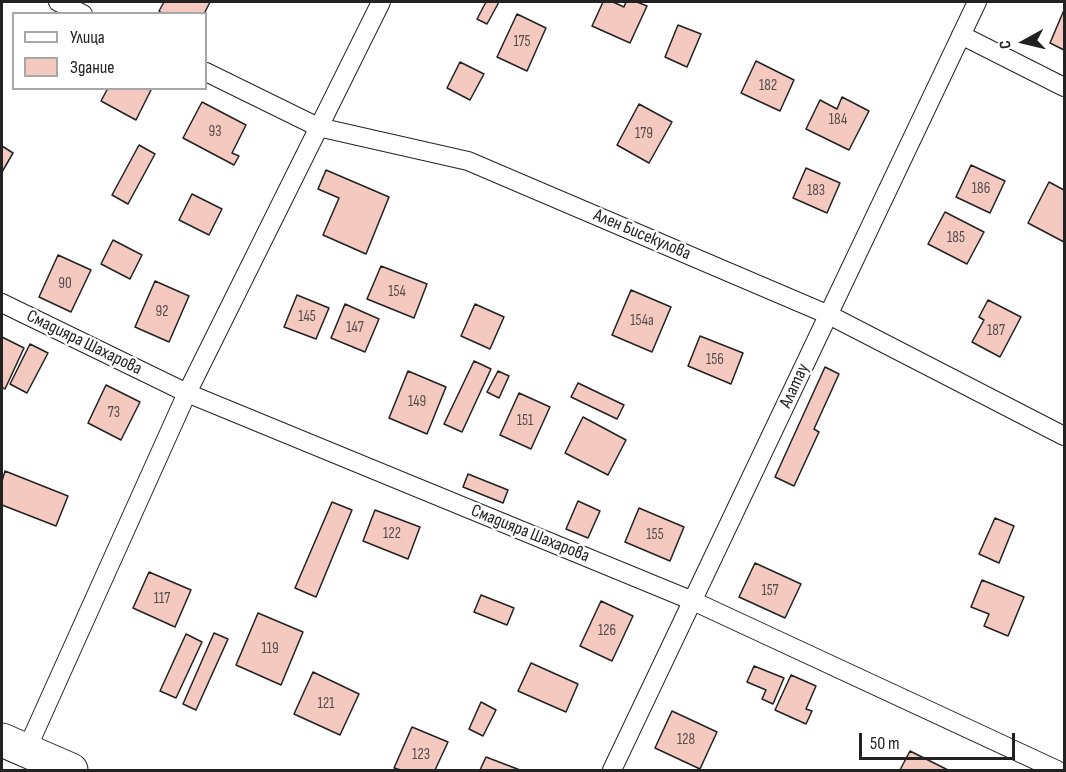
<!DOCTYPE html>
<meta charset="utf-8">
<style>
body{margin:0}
#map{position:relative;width:1066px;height:772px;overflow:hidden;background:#fff;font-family:"Sofia Sans Condensed",sans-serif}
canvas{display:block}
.frame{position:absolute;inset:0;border:3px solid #222;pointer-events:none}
.legend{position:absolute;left:12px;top:12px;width:195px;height:78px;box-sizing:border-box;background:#fff;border:2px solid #a7a7a7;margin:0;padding:8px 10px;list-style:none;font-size:18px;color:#222}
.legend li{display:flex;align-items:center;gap:12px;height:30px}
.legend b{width:30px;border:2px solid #a7a7a7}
.north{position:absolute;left:994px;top:12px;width:60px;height:60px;-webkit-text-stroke:4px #fff;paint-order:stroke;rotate:262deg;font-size:16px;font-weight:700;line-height:24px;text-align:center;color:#222}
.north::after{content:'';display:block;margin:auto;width:21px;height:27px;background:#222;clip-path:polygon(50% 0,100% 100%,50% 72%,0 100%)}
.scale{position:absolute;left:859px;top:733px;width:156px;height:27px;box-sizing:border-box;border:3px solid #222;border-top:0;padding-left:8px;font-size:18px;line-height:21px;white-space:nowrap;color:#222;-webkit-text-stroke:4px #fff;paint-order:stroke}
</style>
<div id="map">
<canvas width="1066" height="772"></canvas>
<div class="frame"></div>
<ul class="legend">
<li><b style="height:8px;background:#fff"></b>Улица</li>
<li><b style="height:16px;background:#f3c9c0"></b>Здание</li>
</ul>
<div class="north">С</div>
<div class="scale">50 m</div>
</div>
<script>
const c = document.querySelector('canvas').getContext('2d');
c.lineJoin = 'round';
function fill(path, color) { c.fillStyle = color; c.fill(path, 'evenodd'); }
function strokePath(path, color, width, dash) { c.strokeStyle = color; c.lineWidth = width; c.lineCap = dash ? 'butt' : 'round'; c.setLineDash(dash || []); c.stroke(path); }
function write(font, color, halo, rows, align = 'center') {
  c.font = font + ' "Sofia Sans Condensed",sans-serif'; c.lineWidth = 4.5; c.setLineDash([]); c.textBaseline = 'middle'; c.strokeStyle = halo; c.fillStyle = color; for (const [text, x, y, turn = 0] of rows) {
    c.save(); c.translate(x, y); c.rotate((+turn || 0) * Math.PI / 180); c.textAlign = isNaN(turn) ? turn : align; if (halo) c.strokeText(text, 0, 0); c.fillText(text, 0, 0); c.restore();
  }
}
const building = new Path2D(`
 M164 2H210L204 14H163L159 11Z
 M486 2H499L487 24 477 19Z
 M603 2H613L624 7 626 2H637L647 6 630 43 592 26Z
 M1064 10V50L1050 43Z
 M517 14 546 28 527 71 497 57Z
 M678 25 701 34 687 67 665 57Z
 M756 61 794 80 780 111 741 93Z
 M460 62 484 74 470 100 447 88Z
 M108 88H147L151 90 136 120 101 101Z
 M842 97 869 111 849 150 806 129 820 100 837 109Z
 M202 102 246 125 232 153 239 156 234 165 183 138Z
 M639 104 672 122 649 163 617 145Z
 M139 145 155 154 128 204 112 195Z
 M2 146 13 153 2 172Z
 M971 165 1005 181 990 213 956 197Z
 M806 168 840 183 827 213 793 198Z
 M326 170 389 197 366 254 323 235 339 198 318 189Z
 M1049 182 1064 190V242L1028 223Z
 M192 194 222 209 209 235 179 220Z
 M945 212 984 232 967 264 928 244Z
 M113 240 142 255 130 279 101 264Z
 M58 255 91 270 71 312 39 297Z
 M381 266 427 284 414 318 367 299Z
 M155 281 189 296 169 342 135 327Z
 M631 290 671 307 652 352 612 335Z
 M297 295 329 308 316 339 284 327Z
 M988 300 1021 317 1000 357 972 342 984 320 979 317Z
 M345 304 379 319 365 352 331 338Z
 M475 304 504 317 490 349 461 336Z
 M700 336 743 353 731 384 688 366Z
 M2 337 24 348 5 389 2 387Z
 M30 344 48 353 27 393 10 384Z
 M474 361 491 369 462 432 444 424Z
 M825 367 839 374 814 429 819 432 794 486 775 477Z
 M408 371 446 387 427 434 389 418Z
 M498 371 509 376 499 398 487 392Z
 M578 383 624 405 617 419 571 397Z
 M106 385 140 402 121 440 88 423Z
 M519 393 550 407 531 449 500 435Z
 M583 417 626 440 608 475 565 453Z
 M5 471 68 496 56 526 2 505V481Z
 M468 474 508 490 503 503 463 487Z
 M578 501 600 511 588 538 566 529Z
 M332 502 352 510 316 597 295 588Z
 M639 508 684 527 670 561 625 542Z
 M375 510 420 527 408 559 363 541Z
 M995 518 1014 526 999 563 979 554Z
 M755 563 801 584 785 618 739 597Z
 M149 572 191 590 175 627 133 608Z
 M982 580 1024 597 1008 636 984 626 989 614 971 607Z
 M481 595 514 608 507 625 474 612Z
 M601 601 633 616 612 661 580 646Z
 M258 613 303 632 281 685 236 665Z
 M214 633 228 639 196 710 183 704Z
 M186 634 202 642 176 698 160 691Z
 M531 663 578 684 566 712 518 691Z
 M754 666 784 678 773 704 762 699 766 690 747 682Z
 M313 672 359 694 340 735 294 714Z
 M791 675 816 686 806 709 812 711 806 724 775 710Z
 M481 702 496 710 483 736 469 729Z
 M672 711 717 732 700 769 655 748Z
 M412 727 448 742 435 770H401L394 768Z
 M910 751 948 770H900Z
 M486 757 520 770H480Z`);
const street = new Path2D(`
 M58 2 83 14
 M961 35 1064 87
 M206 72 318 127 468 161 829 315 1064 436
 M2 303 187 393 693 601 1057 770
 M26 751 187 393 381 2
 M612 770 977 2`);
const highway = new Path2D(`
 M2 740 71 770`);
const numberNames = [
 ["175",522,42],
 ["182",768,86],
 ["184",838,120],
 ["93",215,132],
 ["179",644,134],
 ["186",981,189],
 ["183",816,191],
 ["185",956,238],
 ["90",65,284],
 ["154",397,292],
 ["92",162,312],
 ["145",307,317],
 ["154а",642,321],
 ["147",355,328],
 ["187",996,331],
 ["156",715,360],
 ["149",417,402],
 ["73",114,413],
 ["151",525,421],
 ["122",392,534],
 ["155",655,535],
 ["157",770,591],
 ["117",162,599],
 ["126",607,631],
 ["119",270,649],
 ["121",326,704],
 ["128",686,740],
 ["123",421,755]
];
const streetNames = [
 ["Ален Бисекулова",642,235,23],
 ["Смадияра Шахарова",84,343,26],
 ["Алатау",795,386,-65],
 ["Смадияра Шахарова",530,534,22]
];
fill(building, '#f3c9c0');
strokePath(building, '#222', 1.5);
strokePath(street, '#222', 20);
strokePath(highway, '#222', 35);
strokePath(street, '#fff', 18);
strokePath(highway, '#fff', 33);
write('15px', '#564c4a', null, numberNames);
write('18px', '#222', '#fff', streetNames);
</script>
